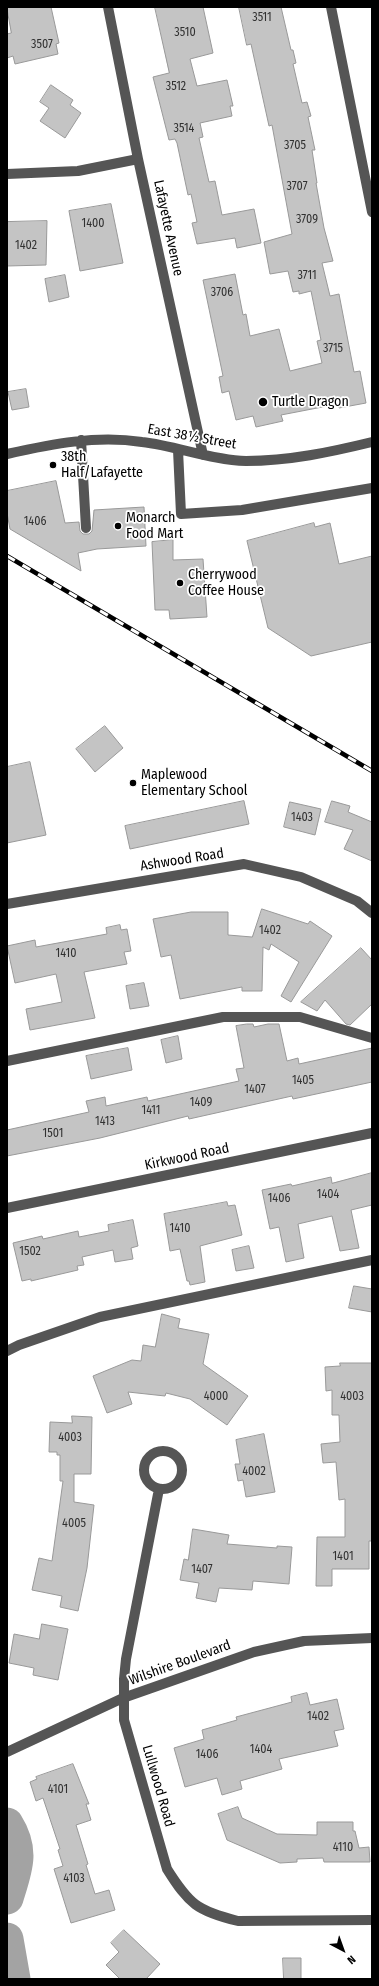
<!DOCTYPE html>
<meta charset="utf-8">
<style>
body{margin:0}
#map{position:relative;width:379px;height:1986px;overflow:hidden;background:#fff;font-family:"Fira Sans Condensed",sans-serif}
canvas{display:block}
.frame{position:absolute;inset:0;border:8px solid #000;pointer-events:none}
.north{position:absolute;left:323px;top:1930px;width:40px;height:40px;-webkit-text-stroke:3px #fff;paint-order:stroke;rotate:139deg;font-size:11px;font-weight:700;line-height:16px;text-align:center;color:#000}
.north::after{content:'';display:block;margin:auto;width:14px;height:18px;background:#000;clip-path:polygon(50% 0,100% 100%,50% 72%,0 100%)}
</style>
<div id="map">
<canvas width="379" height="1986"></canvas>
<div class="frame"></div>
<div class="north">N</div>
</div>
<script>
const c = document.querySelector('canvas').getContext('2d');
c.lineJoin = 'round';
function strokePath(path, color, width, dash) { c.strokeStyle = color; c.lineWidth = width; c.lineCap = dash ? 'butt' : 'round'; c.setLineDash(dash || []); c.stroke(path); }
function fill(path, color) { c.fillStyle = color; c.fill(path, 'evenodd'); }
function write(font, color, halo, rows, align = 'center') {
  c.font = font + ' "Fira Sans Condensed",sans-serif'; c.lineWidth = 3.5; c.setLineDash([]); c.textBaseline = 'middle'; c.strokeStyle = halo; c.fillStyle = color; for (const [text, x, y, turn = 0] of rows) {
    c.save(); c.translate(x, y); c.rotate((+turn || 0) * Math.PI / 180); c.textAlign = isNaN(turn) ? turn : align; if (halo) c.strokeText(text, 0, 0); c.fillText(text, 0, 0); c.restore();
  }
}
const river = new Path2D(`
 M7 1824C24 1851 16 1869 7 1898
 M7 1939 14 1979`);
const building = new Path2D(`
 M7 7H51L59 43 56 44 58 54 15 64 13 56 7 58V34L11 33Z
 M155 7H203L213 53 190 59 197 86 227 80 233 106H230L232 116 200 123 203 137 199 138 209 182 215 181 222 215 254 209 261 243 237 248 235 238 197 244 192 223 197 222 191 194 188 195 177 143 175 139 169 140 153 77 169 73Z
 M239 7H281L291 50H293L296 63 293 64 302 103 307 102 311 116 308 117 315 150H312L317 183H316L324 228 333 261 322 263 330 296 339 294 354 372 360 371 366 403 339 408 338 404 281 415 283 421 256 427 253 416 236 420 229 391 222 393 219 377 223 376 203 280 235 274 243 315 246 314 250 336 279 329 290 371 322 363 317 341 321 340 311 291 299 294V291L293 292 288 271 270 274 264 242 292 234 272 125 269 126 251 44 247 45Z
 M51 85 73 100 70 105 81 113 65 138 40 121 49 108 40 102Z
 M111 204 123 263 80 271 69 211Z
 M47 221 46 265 7 266V222Z
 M65 275 69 297 49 302 45 279Z
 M26 389 29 407 12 410 8 392Z
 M56 481 65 523 79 522 80 531 83 534H89L92 531 94 510 144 507 146 546 97 549 78 553 81 571 10 529 7 513V491Z
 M314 523 315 527 330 523 339 564 372 556V642L311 656 268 628 247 541Z
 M173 540V560L203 559 207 617 170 619 169 610H155L152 542Z
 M105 726 123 748 95 772 76 749Z
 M30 762 46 835 7 843V767Z
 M244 801 249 824 130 849 125 826Z
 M332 801 350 806 348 812 372 822V861L344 849 353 830 325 822Z
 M290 802 321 809 315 835 284 827Z
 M262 909 308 924 310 921 332 936 291 1002 281 996 299 962 271 944 269 950 263 947 262 991H242V987L180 999 171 955 161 957 153 919 191 912H228V935L252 937Z
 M120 925 121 930 127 929 131 951 124 952 127 964 84 972 95 1018 30 1030 26 1009 62 1002 56 974 15 983 7 946 35 940 36 947 107 934 106 928Z
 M361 948 372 960V1004L350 1025 346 1024 325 1000 317 1011 301 1002Z
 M144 983 149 1006 130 1009 126 986Z
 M247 1024H253L254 1027 268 1024H279L287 1061 298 1058 299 1064 372 1048V1082L293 1099 292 1096 189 1119 188 1116 100 1138 7 1156V1130L89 1112 86 1101 105 1097 106 1106 147 1097 148 1101 239 1081 236 1069 244 1068 236 1026Z
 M178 1036 182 1059 166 1063 161 1040Z
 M128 1048 132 1070 91 1079 86 1056Z
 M372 1173V1205L351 1210 359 1248 340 1251 332 1216 298 1224 304 1258 286 1262 279 1227 270 1229 262 1190 291 1184 292 1186 331 1177 332 1183Z
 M227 1202 228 1206 235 1205 242 1235 200 1246 205 1282 190 1285 189 1281H187L180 1249 170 1251 164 1214Z
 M133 1220 138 1246 131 1248 133 1259 115 1262 113 1250 82 1257 84 1265 77 1266 78 1270 31 1281V1279L22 1281 13 1243 42 1236 43 1239 78 1231 79 1237 109 1231 108 1225Z
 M249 1246 254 1268 236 1271 232 1250Z
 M354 1286 372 1289V1312L349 1308Z
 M162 1314 180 1319 178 1328 209 1334 203 1364 248 1396 227 1425 190 1399 166 1393 165 1396 128 1392 132 1404 107 1413 93 1376 132 1360 141 1361 143 1345 155 1347Z
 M340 1363H372V1541H369V1569H332V1586H316L317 1537H345V1499L339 1500 336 1462 323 1463 321 1444 340 1442 339 1415H332V1390L326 1391 325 1367 340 1366Z
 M72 1416 92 1417 91 1474H74V1502L94 1505 87 1568 78 1611 60 1607 62 1596 32 1590 39 1558 52 1561 63 1481H60V1455H57V1452H49L50 1422 72 1423Z
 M264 1434 275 1492 246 1497 243 1480 238 1481 235 1464H240L236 1440Z
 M193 1529 229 1535 227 1544 277 1548V1546L292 1547 289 1584 253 1581 252 1590 219 1588 216 1602 196 1598 199 1583 180 1580 184 1559 188 1560Z
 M42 1624 68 1629 58 1680 33 1675 34 1668 9 1663 14 1634 39 1639Z
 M307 1693 310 1705 337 1699 344 1729 334 1731 338 1746 279 1759 282 1769 240 1781 242 1789 222 1795 217 1778 185 1787 174 1748 204 1739 202 1730 237 1720 236 1717 292 1702 291 1697Z
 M73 1764 89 1804H86L91 1820 76 1825 88 1864 86 1865 95 1894 109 1890 115 1910 71 1923 54 1869 63 1866 58 1850 60 1849 43 1798 36 1801 30 1782 37 1779 36 1777Z
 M238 1807 242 1818 277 1834 317 1835V1822H353V1831H355L359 1848 369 1847 370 1862H324L323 1858 297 1859V1862L280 1863 227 1840 218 1814Z
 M124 1930 160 1964 146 1979H120L106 1965 119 1952 111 1943Z
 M283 1958H301V1979H284Z`);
const minor = new Path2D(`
 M108 7 138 159 203 455
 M331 7 372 212
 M7 174 78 171 138 159
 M81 440 86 528
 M178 450 181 514 242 510 372 488
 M7 454C52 444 96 435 142 442 177 446 211 460 246 461 289 461 331 452 372 442
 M7 904 244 864 301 877 357 901 372 913
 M7 1061 223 1017H300L372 1038
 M7 1208 372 1133
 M7 1351 19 1345 100 1317 372 1260
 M144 1470a19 19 0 1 1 38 0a19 19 0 1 1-38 0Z
 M159 1489 126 1659 124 1679V1720L167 1869C189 1904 197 1911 238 1921L372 1920
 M7 1752 123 1698 254 1652 304 1641 372 1638`);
const rail = new Path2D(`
 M7 556 372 771`);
const markers = [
 [263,402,5,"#000"],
 [53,465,4,"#000"],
 [118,526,4,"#000"],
 [180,583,4,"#000"],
 [133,783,4,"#000"]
];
const numberNames = [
 ["3511",262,18],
 ["3510",185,33],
 ["3507",42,45],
 ["3512",176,87],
 ["3514",184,129],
 ["3705",295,146],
 ["3707",297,187],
 ["3709",307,220],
 ["1400",93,224],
 ["1402",26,246],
 ["3711",307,276],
 ["3706",222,293],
 ["3715",333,349],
 ["1406",35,522],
 ["1403",302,818],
 ["1402",270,931],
 ["1410",66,954],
 ["1405",303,1081],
 ["1407",255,1090],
 ["1409",201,1103],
 ["1411",151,1111],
 ["1413",105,1122],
 ["1501",53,1134],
 ["1404",328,1195],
 ["1406",279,1199],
 ["1410",180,1229],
 ["1502",30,1252],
 ["4000",216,1397],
 ["4003",352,1397],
 ["4003",70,1438],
 ["4002",254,1472],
 ["4005",74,1524],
 ["1401",343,1557],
 ["1407",202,1570],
 ["1402",318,1717],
 ["1404",261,1750],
 ["1406",207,1755],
 ["4101",58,1790],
 ["4110",343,1848],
 ["4103",74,1879]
];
const streetNames = [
 ["Lafayette Avenue",168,228,78],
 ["East 38½ Street",192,437,10],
 ["Ashwood Road",182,860,-9],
 ["Kirkwood Road",187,1157,-12],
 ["Wilshire Boulevard",180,1663,-20],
 ["Lullwood Road",158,1786,74]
];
const poiNames = [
 ["Turtle Dragon",272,402],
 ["38th",61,457],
 ["Half/Lafayette",61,473],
 ["Monarch",126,518],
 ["Food Mart",126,534],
 ["Cherrywood",188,575],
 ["Coffee House",188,591],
 ["Maplewood",141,775],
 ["Elementary School",141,791]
];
strokePath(river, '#a3a3a3', 33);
fill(building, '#c4c4c4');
strokePath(building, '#999', 1);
strokePath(minor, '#555', 10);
strokePath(rail, '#000', 4.5);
strokePath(rail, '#fff', 3, [9]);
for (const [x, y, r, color] of markers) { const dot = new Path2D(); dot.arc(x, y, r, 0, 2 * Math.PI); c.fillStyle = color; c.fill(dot); strokePath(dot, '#fff', 1.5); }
write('12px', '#313131', null, numberNames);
write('14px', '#000', '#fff', streetNames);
write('14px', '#000', '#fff', poiNames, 'left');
</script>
